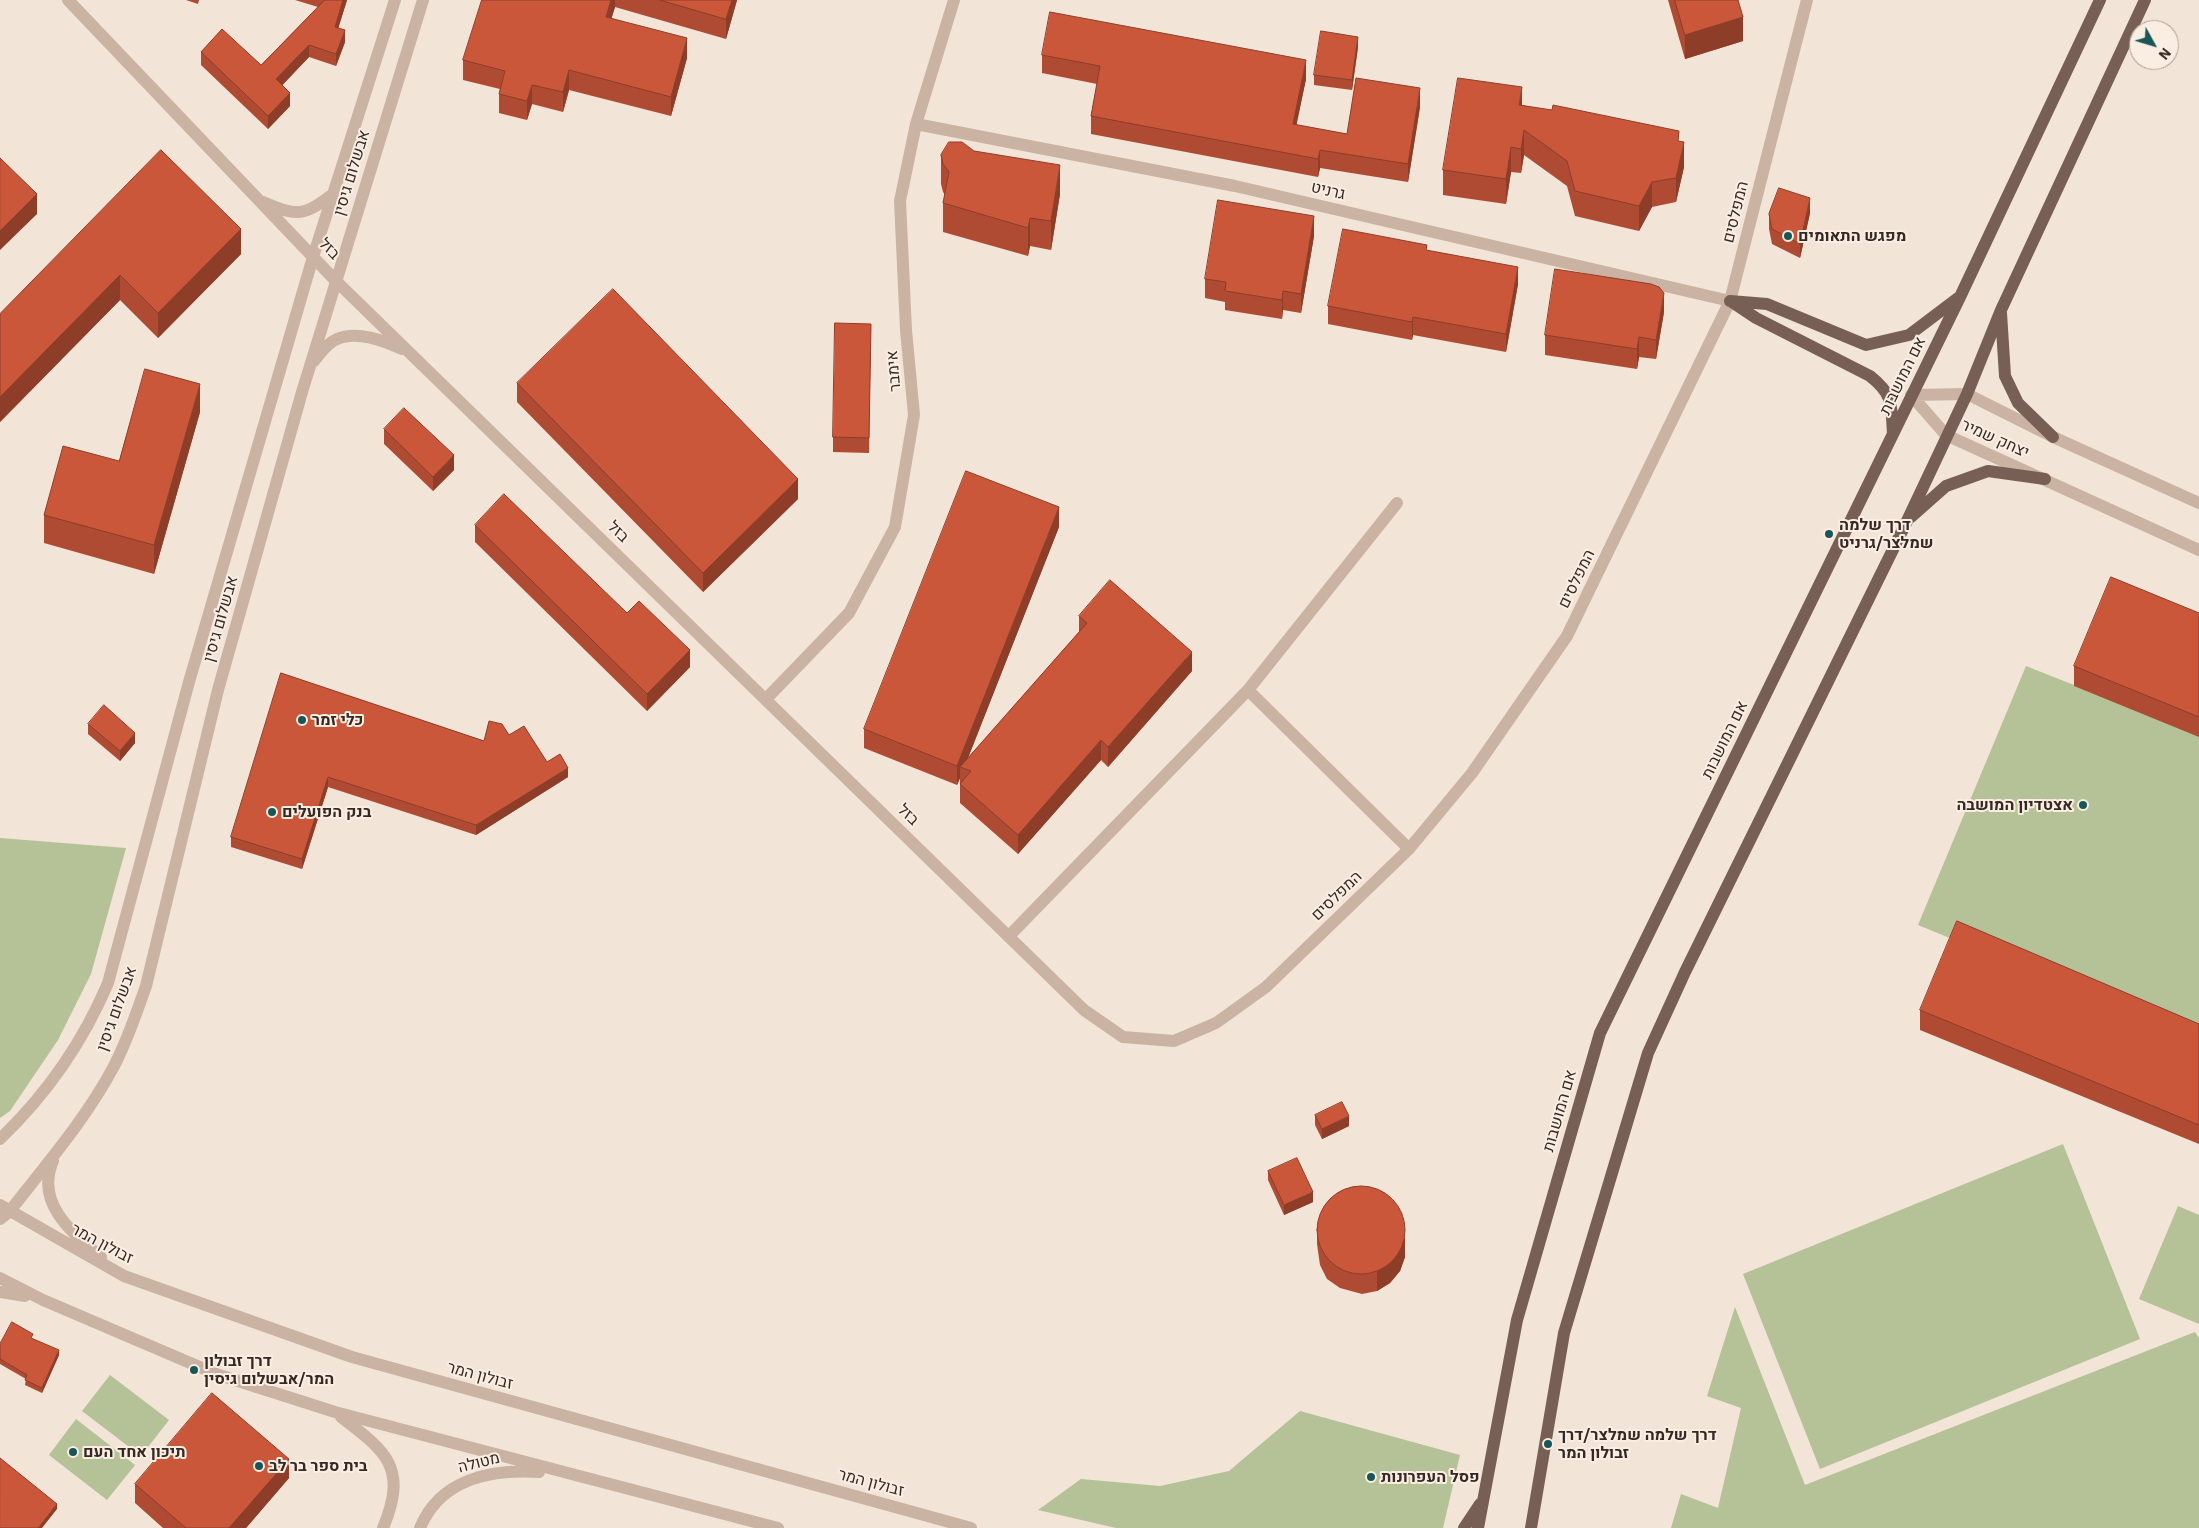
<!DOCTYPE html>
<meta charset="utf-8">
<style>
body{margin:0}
#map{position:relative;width:2199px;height:1528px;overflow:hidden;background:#f2e4d7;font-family:"IBM Plex Sans",sans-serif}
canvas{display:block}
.north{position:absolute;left:2129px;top:20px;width:50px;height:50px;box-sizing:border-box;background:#faeee3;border:1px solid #ab9f97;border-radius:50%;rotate:129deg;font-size:14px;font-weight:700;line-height:20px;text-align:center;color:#352925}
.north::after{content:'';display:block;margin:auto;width:18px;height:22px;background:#195657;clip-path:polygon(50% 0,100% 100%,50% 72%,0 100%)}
</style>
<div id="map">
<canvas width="2199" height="1528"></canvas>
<div class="north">N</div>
</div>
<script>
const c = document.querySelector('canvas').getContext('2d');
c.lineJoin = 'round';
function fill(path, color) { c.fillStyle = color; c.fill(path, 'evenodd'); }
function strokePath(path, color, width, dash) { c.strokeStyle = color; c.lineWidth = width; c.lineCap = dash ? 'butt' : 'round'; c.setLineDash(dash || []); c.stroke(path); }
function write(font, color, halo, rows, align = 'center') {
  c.font = font + ' "IBM Plex Sans",Heebo,sans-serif'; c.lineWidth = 4; c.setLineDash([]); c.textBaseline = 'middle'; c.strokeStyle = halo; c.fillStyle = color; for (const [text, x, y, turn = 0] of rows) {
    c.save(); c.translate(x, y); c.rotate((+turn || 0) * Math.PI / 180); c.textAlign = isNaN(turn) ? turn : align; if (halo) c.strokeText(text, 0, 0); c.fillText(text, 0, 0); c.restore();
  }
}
const green = new Path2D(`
 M2199 632V1144L1957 941 1918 925 2026 666 2074 685Z
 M0 838 126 848 91 974 58 1040 10 1111 0 1118Z
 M2063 1144 2140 1339 1820 1469 1743 1274Z
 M2178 1206 2199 1215V1324L2139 1299Z
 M1735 1307 1805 1485 2195 1332 2199 1338V1528H1671L1681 1494 1718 1508 1741 1408 1707 1396Z
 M110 1375 169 1420 141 1456 82 1411Z
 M1300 1411 1460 1455 1443 1528H1116L1038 1510 1081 1479 1160 1486 1229 1471Z
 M76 1419 135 1465 107 1500 49 1455Z`);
const minor = new Path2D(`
 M68 0 335 280 1084 1010 1123 1037 1174 1041 1216 1023 1266 987 1409 849 1472 773 1567 636 1730 301 1807 0
 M916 124 1235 186 1730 301
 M263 202C298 217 304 216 333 194
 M314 361C320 354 327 343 337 339 357 330 384 341 402 349
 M1911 395 1946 435 2199 550
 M1911 395 1967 394 2053 437 2199 503
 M1397 503 1248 690 1409 849
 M766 699 849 613 895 527 914 415 906 330 900 201 916 124 954 0
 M1009 936 1248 690
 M0 1139C47 1094 83 1042 108 983L189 682 313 257 395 0
 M53 1161C35 1203 71 1232 101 1257
 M0 1205 124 1276 352 1357 971 1528
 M0 1219 9 1212C45 1166 85 1120 113 1068 127 1042 136 1014 146 986L218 690 302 392 423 0
 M0 1278 43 1300 216 1374 335 1412 778 1528
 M0 1292 25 1296
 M341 1417C387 1452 408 1468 383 1528
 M420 1528C440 1479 491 1469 539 1472`);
const major = new Path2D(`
 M1730 301 1767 304 1866 345 1909 335 1958 298
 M1732 302 1756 318 1870 376C1894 395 1891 405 1893 434
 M2001 313 2005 376 2018 403 2053 437
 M1911 517 1946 486 1988 471 2045 479
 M1464 1528 1480 1504
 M1478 1528 1517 1320 1600 1033 1960 297 2100 0
 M1531 1528 1564 1333 1648 1053 1685 972 1907 521 1967 394 2001 310 2145 0`);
const wall = new Path2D(`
 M186 0H199L198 4Z
 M295 0H347L338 28 345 42 336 66 309 57 282 85 290 106 268 129 201 65V52L261 65 318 7Z
 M482 0H737L726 39 615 7 611 19 687 58 671 116 569 90 563 112 532 104 527 120 499 113V94L500 89 463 80V60Z
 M1668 0H1738L1743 41 1685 59Z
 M1358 47 1352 90 1314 85V75Z
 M1042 55 1306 79 1296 125 1347 134 1420 107 1408 182 1320 168 1318 177 1091 134V116L1097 84 1042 73Z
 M1522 105 1679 141 1684 167 1676 202 1652 207 1639 231 1575 216 1567 186 1524 155 1521 173 1511 172 1506 204 1443 195V170Z
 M161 150 241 254 158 338 120 300 0 422V314Z
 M974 151 1060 194 1051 250 1030 246 1028 256 943 232V203L945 195 943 192 941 184V155Z
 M1810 213 1800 258 1772 244 1769 229V214Z
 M1314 236 1301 313 1283 310 1282 319 1225 310V302L1205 298V279Z
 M1427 250 1518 284 1506 352 1413 335 1412 340 1328 324V306Z
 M1664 312 1656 359 1639 357 1637 369 1545 355V335Z
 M871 324 869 453 833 452V437Z
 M517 383 798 499 703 592 517 402Z
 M200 412 154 574 44 543V515L119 461Z
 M384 429 454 470 433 491 384 444Z
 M475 525 627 613 690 667 647 711 475 542Z
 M1059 527 968 758 1079 632V616L1192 671 1108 767 1101 760 1018 854 960 803V778L957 785 864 748V729Z
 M2199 613V737L2074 686V666Z
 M281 673 484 741 509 735 568 777 476 835 328 787 302 869 231 847V837Z
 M88 724 135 743 120 761 88 734Z
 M1920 1010 2199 1024V1144L1920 1030Z
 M1315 1115 1349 1126 1322 1139 1315 1125Z
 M1268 1171 1313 1202 1284 1215 1268 1180Z
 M1317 1225 1405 1257 1400 1271 1390 1283 1377 1291 1362 1294 1340 1288 1327 1279 1320 1265 1317 1244Z
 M33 1339 59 1355 42 1393 25 1385 26 1379 0 1364V1344Z
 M289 1478 246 1528H163L135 1503V1484Z`);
const shadedWall = new Path2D(`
 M343 0H347L335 39V27Z
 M611 0H615V7L606 37V17Z
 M732 0H737L726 39V19Z
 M1743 17V41L1685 59V35Z
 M345 30V42L336 66V54Z
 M1358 37V47L1352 90V80Z
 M687 38V58L671 116V97Z
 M309 45V57L276 92V79Z
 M1306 60V79L1293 142V124Z
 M569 70V90L563 112V92Z
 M532 85V104L527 120V101Z
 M1522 87V112L1519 105Z
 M1420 88V107L1408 182V164Z
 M290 93V106L268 129V116Z
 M1524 130V155L1521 173V149Z
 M1684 142V167L1676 202V178Z
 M1511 147V172L1506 204V179Z
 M1320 150V168L1318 177V159Z
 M1060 165V194L1051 250V221Z
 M1652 182V207L1639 231V206Z
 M37 194V214L0 250V231Z
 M1810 198V213L1800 258V244Z
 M1314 216V236L1301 313V294Z
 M1030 218V246L1028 256V228Z
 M241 229V254L158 338V313Z
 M1518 267V284L1506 352V334Z
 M120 275V300L0 422V397Z
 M1283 291V310L1282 319V300Z
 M1664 293V312L1656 359V340Z
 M1413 317V335L1412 340V322Z
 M1639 337V357L1637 369V349Z
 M200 384V412L154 574V545Z
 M454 455V470L433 491V477Z
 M798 479V499L703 592V573Z
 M1059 507V527L964 768 960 767V778L957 785V766Z
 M690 650V667L647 711V694Z
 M1192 652V671L1108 767V747Z
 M135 733V743L120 761V751Z
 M1101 740V760L1018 854V835Z
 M568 768V777L476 835V825Z
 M328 777V787L302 869V859Z
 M1349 1116V1126L1322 1139V1129Z
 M1313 1192V1202L1284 1215V1205Z
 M1405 1237V1257L1400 1271 1390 1283 1377 1291V1272Z
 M59 1350V1355L42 1393V1388Z
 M289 1459V1478L246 1528H229Z
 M57 1504V1509L42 1528H38Z`);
const building = new Path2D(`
 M325 0H343L335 27 345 30 336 54 309 45 276 79 290 93 268 116 201 52 222 29 261 65Z
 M482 0H611L606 17 687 38 671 97 569 70 563 92 532 85 527 101 499 94 505 71 463 60Z
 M660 0H732L726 19Z
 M1675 0H1738L1743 17 1685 35Z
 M1050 12 1306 60 1293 124 1347 134 1356 78 1420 88 1408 164 1320 150 1318 159 1091 116 1100 66 1042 55Z
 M1321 31 1358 37 1352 80 1314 75Z
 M1458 78 1522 87 1519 105 1552 110 1553 105 1679 131 1678 141 1684 142 1676 178 1652 182 1639 206 1575 191 1567 161 1524 130 1521 149 1511 147 1506 179 1443 170Z
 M949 142H962L974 151 1060 165 1051 221 1030 218 1028 228 943 203 949 172 943 164 941 155Z
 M161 150 241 229 158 313 120 275 0 397V314Z
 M0 158 37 194 0 231Z
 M1779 188 1810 198 1800 244 1772 229 1769 214Z
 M1218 200 1314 216 1301 294 1283 291 1282 300 1225 291 1226 282 1205 279Z
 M1343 229 1427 245 1426 250 1518 267 1506 334 1413 317 1412 322 1328 306Z
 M1555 269 1651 284 1659 287 1664 293 1656 340 1639 337 1637 349 1545 335Z
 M613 289 798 479 703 573 517 383Z
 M835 323 871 324 869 438 833 437Z
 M145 369 200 384 154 545 44 515 63 446 119 461Z
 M404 408 454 455 433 477 384 429Z
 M966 471 1059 507 957 766 864 729Z
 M504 494 627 613 639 601 690 650 647 694 475 525Z
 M2111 577 2199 613V717L2074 666Z
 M1110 580 1192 652 1108 747 1101 740 1018 835 960 784 971 771 960 767 1087 623 1079 616Z
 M281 673 484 741 489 721 502 724 509 735 524 726 547 762 560 754 568 768 476 825 328 777 302 859 231 837Z
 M104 705 135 733 120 751 88 724Z
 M1957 921 2199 1024V1125L1920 1010Z
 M1342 1102 1349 1116 1322 1129 1315 1115Z
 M1297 1158 1313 1192 1284 1205 1268 1171Z
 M1317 1230a44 44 0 1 1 88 0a44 44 0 1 1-88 0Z
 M12 1322 33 1334 31 1338 59 1350 42 1388 25 1380 27 1375 0 1359V1344Z
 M212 1393 289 1459 229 1528H186L135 1484Z
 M0 1458 57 1504 38 1528H0Z`);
const markers = [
 [1788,236,5,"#195657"],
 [1829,534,5,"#195657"],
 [302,720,5,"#195657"],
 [2083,805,5,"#195657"],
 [272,812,5,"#195657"],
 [194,1370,5,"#195657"],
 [1548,1444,5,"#195657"],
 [73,1452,5,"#195657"],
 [259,1466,5,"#195657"],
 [1371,1477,5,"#195657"]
];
const streetNames = [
 ["אבשלום גיסין",352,173,-73],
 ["גרניט",1328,191,13],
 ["המפלסים",1736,212,-76],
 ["בזל",329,249,46],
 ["אימבר",894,371,-95],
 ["אם המושבות",1903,376,-64],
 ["יצחק שמיר",1995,439,24],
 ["בזל",618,532,44],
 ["המפלסים",1577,579,-64],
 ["אבשלום גיסין",221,619,-74],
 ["אם המושבות",1725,740,-64],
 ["בזל",908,815,44],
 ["המפלסים",1337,896,-44],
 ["אבשלום גיסין",117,1009,-70],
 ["אם המושבות",1560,1111,-74],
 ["זבולון המר",102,1244,28],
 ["זבולון המר",480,1376,15],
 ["מטולה",479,1463,-14],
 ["זבולון המר",871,1483,15]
];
const poiNames = [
 ["מפגש התאומים",1798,236],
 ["דרך שלמה",1839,525],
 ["שמלצר/גרניט",1839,543],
 ["כלי זמר",312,720],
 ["אצטדיון המושבה",2073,805,"right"],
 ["בנק הפועלים",282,812],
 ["דרך זבולון",204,1361],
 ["המר/אבשלום גיסין",204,1379],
 ["דרך שלמה שמלצר/דרך",1558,1435],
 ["זבולון המר",1558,1453],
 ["תיכון אחד העם",83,1452],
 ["בית ספר בר לב",269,1466],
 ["פסל העפרונות",1381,1477]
];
fill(green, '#b5c196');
strokePath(minor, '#cab3a3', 12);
strokePath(major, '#775f55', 12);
fill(wall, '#af4b33');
fill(shadedWall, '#8e3d29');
fill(building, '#cb573b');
strokePath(building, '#8e3d29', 1);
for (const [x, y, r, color] of markers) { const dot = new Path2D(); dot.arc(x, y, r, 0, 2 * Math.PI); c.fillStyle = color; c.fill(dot); strokePath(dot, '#faeee3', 2); }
write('16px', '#352925', '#faeee3', streetNames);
write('bold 16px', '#352925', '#faeee3', poiNames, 'left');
</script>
